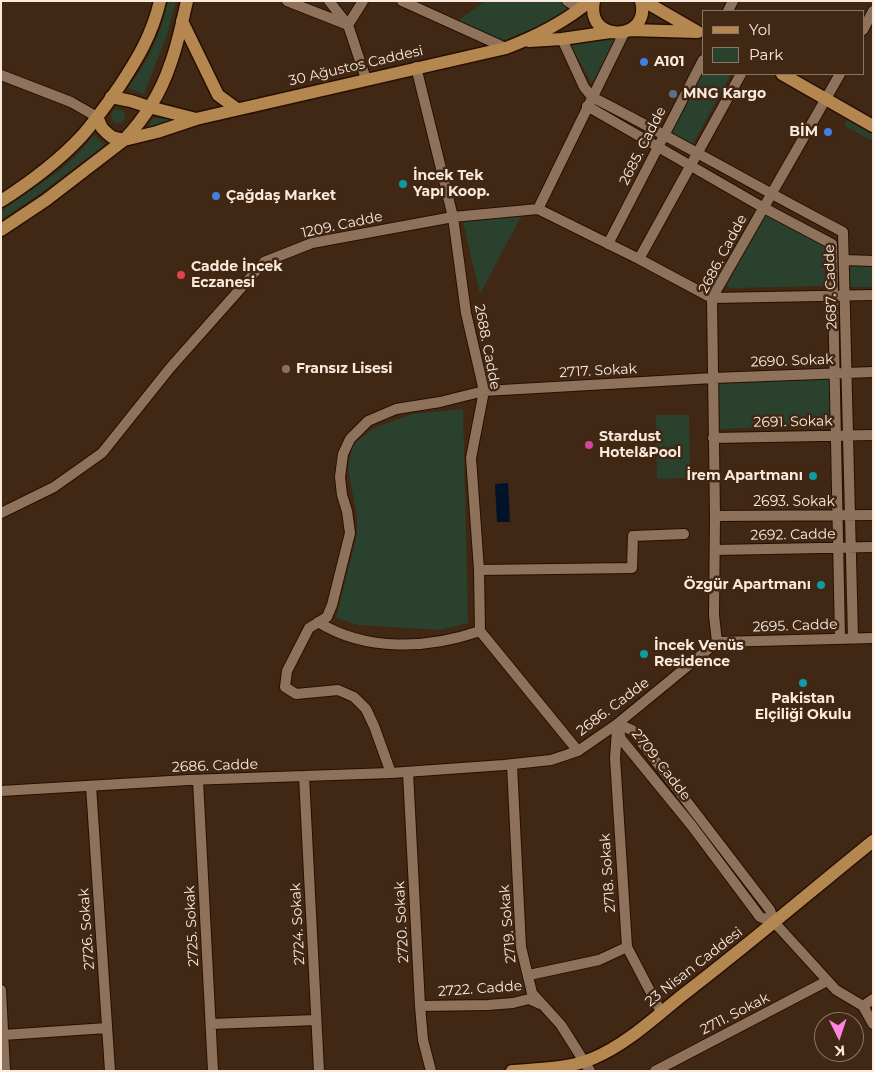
<!DOCTYPE html>
<meta charset="utf-8">
<style>
body{margin:0}
#map{position:relative;width:874px;height:1072px;overflow:hidden;background:#412814;font-family:Montserrat,sans-serif}
canvas{display:block}
.frame{position:absolute;inset:0;border:2px solid #fae9dd;pointer-events:none}
.legend{position:absolute;left:702px;top:10px;width:162px;height:65px;box-sizing:border-box;background:#412814;border:1px solid #8b7564;margin:0;padding:6px 9px;list-style:none;font-size:15px;color:#fae9dd}
.legend li{display:flex;align-items:center;gap:10px;height:25px}
.legend b{width:25px;border:1px solid #8b7564}
.north{position:absolute;left:814px;top:1012px;width:50px;height:50px;box-sizing:border-box;background:#412814;border:1px solid #8b7564;border-radius:50%;rotate:176deg;font-size:14px;font-weight:700;line-height:20px;text-align:center;color:#fae9dd}
.north::after{content:'';display:block;margin:auto;width:18px;height:22px;background:#fe85e0;clip-path:polygon(50% 0,100% 100%,50% 72%,0 100%)}
</style>
<div id="map">
<canvas width="874" height="1072"></canvas>
<div class="frame"></div>
<ul class="legend">
<li><b style="height:6px;background:#b58750"></b>Yol</li>
<li><b style="height:14px;background:#29412d"></b>Park</li>
</ul>
<div class="north">K</div>
</div>
<script>
const c = document.querySelector('canvas').getContext('2d');
c.lineJoin = 'round';
function fill(path, color) { c.fillStyle = color; c.fill(path, 'evenodd'); }
function strokePath(path, color, width, dash) { c.strokeStyle = color; c.lineWidth = width; c.lineCap = dash ? 'butt' : 'round'; c.setLineDash(dash || []); c.stroke(path); }
function write(font, color, halo, rows, align = 'center') {
  c.font = font + ' Montserrat,sans-serif'; c.lineWidth = 5; c.setLineDash([]); c.textBaseline = 'middle'; c.strokeStyle = halo; c.fillStyle = color; for (const [text, x, y, turn = 0] of rows) {
    c.save(); c.translate(x, y); c.rotate((+turn || 0) * Math.PI / 180); c.textAlign = isNaN(turn) ? turn : align; if (halo) c.strokeText(text, 0, 0); c.fillText(text, 0, 0); c.restore();
  }
}
const green = new Path2D(`
 M168 1H176L168 32 144 94 128 88C148 61 161 34 168 1Z
 M486 1H559L574 11 500 42 457 21Z
 M619 35 592 84 570 44Z
 M703 67V74H731L693 144 669 132Z
 M111 116a7 7 0 1 1 14 0a7 7 0 1 1-14 0Z
 M153 118 176 119 146 129Z
 M847 119 873 133V141L845 126Z
 M94 135 105 145 41 193 1 220V211L59 171 76 156Z
 M765 212 824 243 825 286 730 288 726 285Z
 M522 215 480 294 462 218Z
 M850 265 873 266V287H848Z
 M830 378 832 425 719 429 718 381Z
 M463 409 468 623 440 630 358 625 336 618 357 535V518L348 467 353 444 376 427 413 414Z
 M656 415H689L690 478 657 479Z`);
const water = new Path2D(`
 M508 483 510 522H497L495 484Z`);
const minor = new Path2D(`
 M287 1 348 25 366 79
 M329 1 348 25 363 1
 M402 1 506 48
 M567 1 580 9
 M728 11 733 1
 M863 30 873 11
 M562 39 584 87 592 97C677 140 758 188 843 232L853 638
 M416 67 453 217 466 313 484 391 471 458 479 570 480 631 578 751
 M1 75 71 102 97 117
 M587 106 764 208 832 244 840 638
 M538 209 624 33
 M608 244 703 60
 M639 259 741 74
 M844 260 873 261
 M713 438 873 435
 M1 513 54 487 102 453 170 368 264 262 312 243 453 217 538 209 639 259 712 298 873 295
 M715 516 873 515
 M715 550 873 547
 M479 570 632 568 633 536 684 534
 M318 622C366 652 428 649 480 631
 M717 642 873 638
 M617 724 621 739 692 826 760 917 774 922 836 990 863 1006 873 1024
 M617 724 632 730 770 910 774 922
 M617 730 615 758 627 947 661 1012
 M512 765 521 947 532 993 561 1025 590 1071
 M408 772 420 1006 423 1040 431 1071
 M391 773 374 726 366 709 354 697 338 690 296 694 285 687 287 671 309 628 327 617 332 605 350 533 347 511 342 495 340 477 343 454 350 439 368 421 396 409 440 402 484 391 713 378 873 372
 M304 776 319 1071
 M198 780 213 1071
 M91 786 110 1071
 M1 791 188 780 391 773 504 765 551 760 578 751 617 724 717 642 714 615 715 516 712 298 840 74
 M529 975 599 960 627 947
 M1 990 5 1071
 M420 1006 488 1005 513 1003 529 999 540 1004
 M863 1006 873 999
 M211 1024 316 1020
 M3 1035 107 1028
 M655 1071 827 981`);
const major = new Path2D(`
 M594 1C585 45 652 41 641 1
 M644 1 696 31
 M182 21 218 95 237 109
 M630 30 698 32
 M529 41 562 39 610 32
 M782 74 873 126
 M111 97 131 101 149 107 196 119
 M97 117 102 128 107 133 112 137 124 140 157 132 196 119 506 48C535 37 566 21 590 1
 M1 201C29 183 56 163 79 139 94 123 106 105 119 87 138 58 152 35 160 1
 M1 230 46 200 124 140C144 119 161 92 170 65 178 44 182 22 187 1
 M512 1071C539 1069 569 1069 594 1058 627 1044 655 1017 684 994 748 945 810 892 873 841`);
const markers = [
 [644,62,5,"#3f7fe0"],
 [673,94,5,"#5c6f8a"],
 [828,132,5,"#3f7fe0"],
 [403,184,5,"#0f9aa8"],
 [216,196,5,"#3f7fe0"],
 [181,275,5,"#e0444e"],
 [286,369,5,"#8d6e63"],
 [589,445,5,"#d1479c"],
 [813,476,5,"#0f9aa8"],
 [821,585,5,"#0f9aa8"],
 [644,654,5,"#0f9aa8"],
 [803,683,5,"#0f9aa8"]
];
const poiNames = [
 ["A101",654,62],
 ["MNG Kargo",683,94],
 ["BİM",818,132,"right"],
 ["İncek Tek",413,176],
 ["Yapı Koop.",413,192],
 ["Çağdaş Market",226,196],
 ["Cadde İncek",191,267],
 ["Eczanesi",191,283],
 ["Fransız Lisesi",296,369],
 ["Stardust",599,437],
 ["Hotel&Pool",599,453],
 ["İrem Apartmanı",803,476,"right"],
 ["Özgür Apartmanı",811,585,"right"],
 ["İncek Venüs",654,646],
 ["Residence",654,662],
 ["Pakistan",803,699,"center"],
 ["Elçiliği Okulu",803,715,"center"]
];
const streetNames = [
 ["30 Ağustos Caddesi",356,66,-13],
 ["2685. Cadde",643,146,-63],
 ["1209. Cadde",342,225,-12],
 ["2686. Cadde",723,254,-62],
 ["2687. Cadde",831,287,-92],
 ["2688. Cadde",487,347,79],
 ["2690. Sokak",792,361,-2],
 ["2717. Sokak",598,371,-3],
 ["2691. Sokak",793,422,-1],
 ["2693. Sokak",794,502],
 ["2692. Cadde",793,535,-1],
 ["2695. Cadde",795,626,-2],
 ["2686. Cadde",613,707,-37],
 ["2709. Cadde",661,765,52],
 ["2686. Cadde",215,766,-2],
 ["2718. Sokak",608,873,-94],
 ["2720. Sokak",402,922,-93],
 ["2724. Sokak",298,924,-93],
 ["2719. Sokak",508,924,-95],
 ["2725. Sokak",192,926,-93],
 ["2726. Sokak",87,929,-94],
 ["23 Nisan Caddesi",694,967,-38],
 ["2722. Cadde",480,989,-4],
 ["2711. Sokak",735,1014,-27]
];
fill(green, '#29412d');
fill(water, '#001328');
strokePath(minor, '#271000', 12);
strokePath(major, '#271000', 15);
strokePath(minor, '#8f725c', 10);
strokePath(major, '#b58750', 12);
for (const [x, y, r, color] of markers) { const dot = new Path2D(); dot.arc(x, y, r, 0, 2 * Math.PI); c.fillStyle = color; c.fill(dot); strokePath(dot, '#412814', 2); }
write('bold 14px', '#fae9dd', '#412814', poiNames, 'left');
write('14px', '#fae9dd', '#412814', streetNames);
</script>
